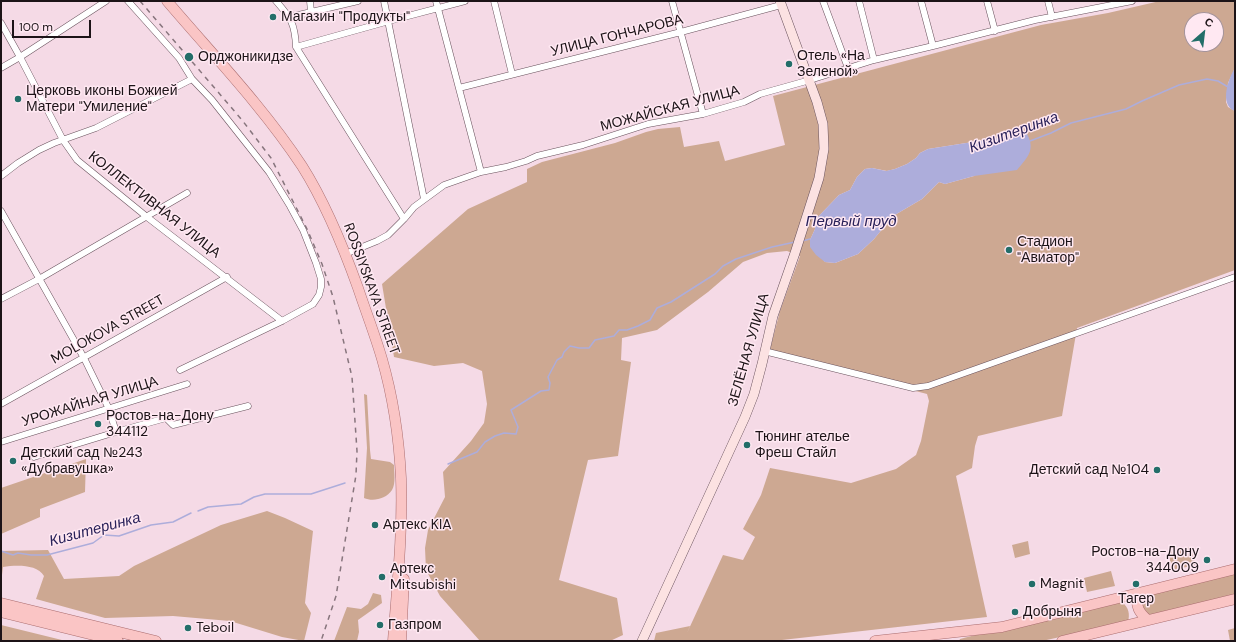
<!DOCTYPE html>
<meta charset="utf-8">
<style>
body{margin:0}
#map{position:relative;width:1236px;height:642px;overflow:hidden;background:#f5dae6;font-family:"DM Sans",sans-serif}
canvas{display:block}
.frame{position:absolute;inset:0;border:2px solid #1c1317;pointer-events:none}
.north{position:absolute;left:1184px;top:12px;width:40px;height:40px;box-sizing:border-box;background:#ffe8f2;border:1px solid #a4939a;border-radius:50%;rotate:28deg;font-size:11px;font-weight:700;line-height:16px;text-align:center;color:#1c1317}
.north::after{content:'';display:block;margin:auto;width:14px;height:18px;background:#236e69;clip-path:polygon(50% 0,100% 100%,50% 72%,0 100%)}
.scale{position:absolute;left:12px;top:20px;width:79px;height:18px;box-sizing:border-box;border:2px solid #1c1317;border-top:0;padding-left:5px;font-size:12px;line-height:14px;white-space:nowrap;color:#1c1317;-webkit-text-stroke:3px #ffe8f2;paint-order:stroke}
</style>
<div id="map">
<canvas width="1236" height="642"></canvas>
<div class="frame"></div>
<div class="north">С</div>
<div class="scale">100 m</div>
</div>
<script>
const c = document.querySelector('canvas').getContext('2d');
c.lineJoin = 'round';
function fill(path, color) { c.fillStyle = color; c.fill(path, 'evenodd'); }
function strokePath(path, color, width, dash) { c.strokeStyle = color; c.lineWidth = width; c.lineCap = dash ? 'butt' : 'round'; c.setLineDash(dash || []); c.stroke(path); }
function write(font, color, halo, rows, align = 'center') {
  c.font = font + ' "DM Sans",sans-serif'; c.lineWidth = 3; c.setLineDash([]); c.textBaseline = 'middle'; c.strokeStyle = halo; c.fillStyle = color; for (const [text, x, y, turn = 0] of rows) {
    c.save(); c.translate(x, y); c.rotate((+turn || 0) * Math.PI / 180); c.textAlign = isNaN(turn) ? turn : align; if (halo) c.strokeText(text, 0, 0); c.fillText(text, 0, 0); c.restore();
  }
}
const green = new Path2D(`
 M1160 1H1235V68L1228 83 1226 102 1228 107 1235 111V270L1077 328 1062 416 978 436 975 446 972 468 956 476 987 617 773 641H654L656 633 690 626 687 633 723 555 743 560 755 537 743 529 761 495 770 468 851 483 896 469 916 455 921 441 929 401 927 394 769 353 780 311 800 256 787 251 767 253 743 262 708 292 657 330 622 338 621 360 631 362 618 456 588 460 559 580 617 598 623 635 610 641H480L440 596 426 570 425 548 428 530 445 497 443 472 471 441 484 423 487 404 482 371 463 363 434 366 394 357 382 284 468 209 527 182V169L542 162 615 143 646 132 658 129 680 127 684 147 719 141 725 161 785 145 773 96 1041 25 1108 13ZM1192 20H1216V44H1192ZM1022 133 974 176 945 184 939 182 922 199 893 216 874 239 858 254 835 263 825 262 810 240 815 229 816 219 839 195 850 190 857 177 865 169 872 168 887 171 895 169 907 164 916 158 920 153 928 149 1011 136Z
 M364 394 367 395 370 450 371 459 390 462 394 465C394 473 396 483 392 490 386 499 373 502 364 498L367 448Z
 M86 459 85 492 40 509V517L1 534V488Z
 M267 511 285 518 313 531 305 603 311 613 304 641 282 637 230 621 173 616 105 618 36 599 44 576C37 564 16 565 3 567L1 583V551L48 550 64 579 119 576 134 566 221 525Z
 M1028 541 1030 554 1015 558 1012 545Z
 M1191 547 1196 565 1172 570 1168 551Z
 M1111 571 1115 586 1087 592 1084 578Z
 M1235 574V595L1149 617C1143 611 1139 604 1144 596Z
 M373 593 381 595 382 603 358 620 359 632 357 641H334L347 607 361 609 368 604Z
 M1122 602C1129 608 1130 614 1128 622L1042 641H959L960 639 979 634Z
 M1 625 66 641H1Z
 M1235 628V641H1230L1228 630Z`);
const water = new Path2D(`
 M1235 68V111C1219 105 1228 79 1235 68Z
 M1022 133 1027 134C1036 150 1027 158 1017 170L974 176 945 184 939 182 922 199 893 216 874 239 858 254 835 263 825 262 816 255 810 247V240L815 229 816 219 839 195 850 190 857 177 865 169 872 168 886 171 895 169 907 164 916 158 920 153 928 149 1011 136Z`);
const stream = new Path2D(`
 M1030 141 1051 133 1071 123 1126 109 1142 101 1179 85 1207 79 1218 81 1228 87
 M802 241 810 239
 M448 464 477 452 485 442 495 436 504 433 516 434 518 427 511 410 541 391 549 390 550 383 548 377 557 360 562 357 564 352 570 346 579 348H589L595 340 614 336 619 330H627L638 326 650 320 657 308 671 302 715 274 723 266 736 259 772 247 795 242
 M198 511 208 507 241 504 254 497 265 494H311L345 483
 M1 551 13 555 18 553 31 555H47L93 543 104 535 119 536 151 525 173 522 191 513`);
const street = new Path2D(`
 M128 1 179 58 192 79 212 100 269 172 290 206 303 230 316 263 321 279V287L319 295 313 304 282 321 180 370
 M276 1C291 18 295 24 296 47L404 219
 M310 1 311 12
 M384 1 424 199
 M436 1 481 172
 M494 1 512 74
 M672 1 703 114
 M823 1 848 68
 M859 1 874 60
 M921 1 933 46
 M987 1 995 31
 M1048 1 1052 17
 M290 17 358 1
 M1 23 20 57 63 140 77 160 147 217 282 321
 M296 47 389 21 465 1
 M1 68 20 57 106 1
 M459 88 681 32 781 5
 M1 176 18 163 39 150 54 143 96 128 192 79
 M1 211 84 358 109 409 116 432
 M350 252 377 241 388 235 404 219 414 207 444 185 481 172 506 167 526 161 537 156 583 145 648 124 703 114 744 102 760 94 810 80 874 60 933 46 1035 20 1132 1
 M1 299 39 279 187 193
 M764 351 913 388 928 386 1235 277
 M1 404 227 277
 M1 442 187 384
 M34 457 116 432 166 418 173 425 248 406`);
const secondary = new Path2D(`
 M642 641 745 417 754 394 762 364 773 316 795 253 819 178 824 149 823 124 817 102 780 1`);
const primary = new Path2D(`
 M167 1C213 55 263 107 302 166 326 204 343 246 358 288 366 312 375 335 382 359 393 397 399 438 401 478 403 532 397 587 393 641
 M1138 594C1135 606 1139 613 1148 620
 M1 603 156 641
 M1 612 118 641
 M401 641 404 579
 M875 641 1002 627 1235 569
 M1062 641 1235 599`);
const rail = new Path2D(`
 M140 1 242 120 271 158 307 229 322 264 333 297 352 377 357 451 356 475 336 596 321 641`);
const markers = [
 [273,17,4,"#236e69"],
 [189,57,5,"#236e69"],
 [789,64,4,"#236e69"],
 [18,99,4,"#236e69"],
 [1009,250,4,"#236e69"],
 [98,424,4,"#236e69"],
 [747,445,4,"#236e69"],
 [13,461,4,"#236e69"],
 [1157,470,4,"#236e69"],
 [375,525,4,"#236e69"],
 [1207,560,4,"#236e69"],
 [382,577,4,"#236e69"],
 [1032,584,4,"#236e69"],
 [1136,584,4,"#236e69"],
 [1015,612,4,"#236e69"],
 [380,625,4,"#236e69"],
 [188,628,4,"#236e69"]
];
const poiNames = [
 ["Магазин \"Продукты\"",281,17],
 ["Отель «На",797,56],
 ["Зеленой»",797,72],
 ["Орджоникидзе",198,57],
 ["Церковь иконы Божией",26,91],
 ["Матери \"Умиление\"",26,107],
 ["Стадион",1017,242],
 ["\"Авиатор\"",1017,258],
 ["Ростов-на-Дону",106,416],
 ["344112",106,432],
 ["Тюнинг ателье",755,437],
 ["Фреш Стайл",755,453],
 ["Детский сад №243",21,453],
 ["«Дубравушка»",21,469],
 ["Детский сад №104",1149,470,"right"],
 ["Артекс KIA",383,525],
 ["Ростов-на-Дону",1199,552,"right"],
 ["344009",1199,568,"right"],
 ["Артекс",390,569],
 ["Mitsubishi",390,585],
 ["Magnit",1040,584],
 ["Тагер",1136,599,"center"],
 ["Добрыня",1023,612],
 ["Газпром",388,625],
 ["Teboil",196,628]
];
const streetNames = [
 ["УЛИЦА ГОНЧАРОВА",617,36,-14],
 ["МОЖАЙСКАЯ УЛИЦА",670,109,-15],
 ["КОЛЛЕКТИВНАЯ УЛИЦА",154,205,38],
 ["ROSSIYSKAYA STREET",371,289,70],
 ["MOLOKOVA STREET",108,330,-29],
 ["ЗЕЛЁНАЯ УЛИЦА",749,350,-74],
 ["УРОЖАЙНАЯ УЛИЦА",90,402,-17]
];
const waterNames = [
 ["Кизитеринка",1014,133,-20],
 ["Первый пруд",851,222],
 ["Кизитеринка",95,530,-15]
];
fill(green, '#cda892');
fill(water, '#adaddb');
strokePath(stream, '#adaddb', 1.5);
strokePath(street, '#69525d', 7);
strokePath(secondary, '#69525d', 10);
strokePath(primary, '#aa6d6f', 11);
strokePath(street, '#fff', 6);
strokePath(secondary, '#fce2e2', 9);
strokePath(primary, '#fac5c5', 10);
strokePath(rail, '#87757d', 1.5, [5, 5]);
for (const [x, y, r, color] of markers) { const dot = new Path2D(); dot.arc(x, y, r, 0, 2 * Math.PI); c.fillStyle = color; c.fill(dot); strokePath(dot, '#ffe8f2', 1.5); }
write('14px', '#1c1317', '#ffe8f2', poiNames, 'left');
write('14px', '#1c1317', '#ffe8f2', streetNames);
write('italic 15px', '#292159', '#ffe8f2', waterNames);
</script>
